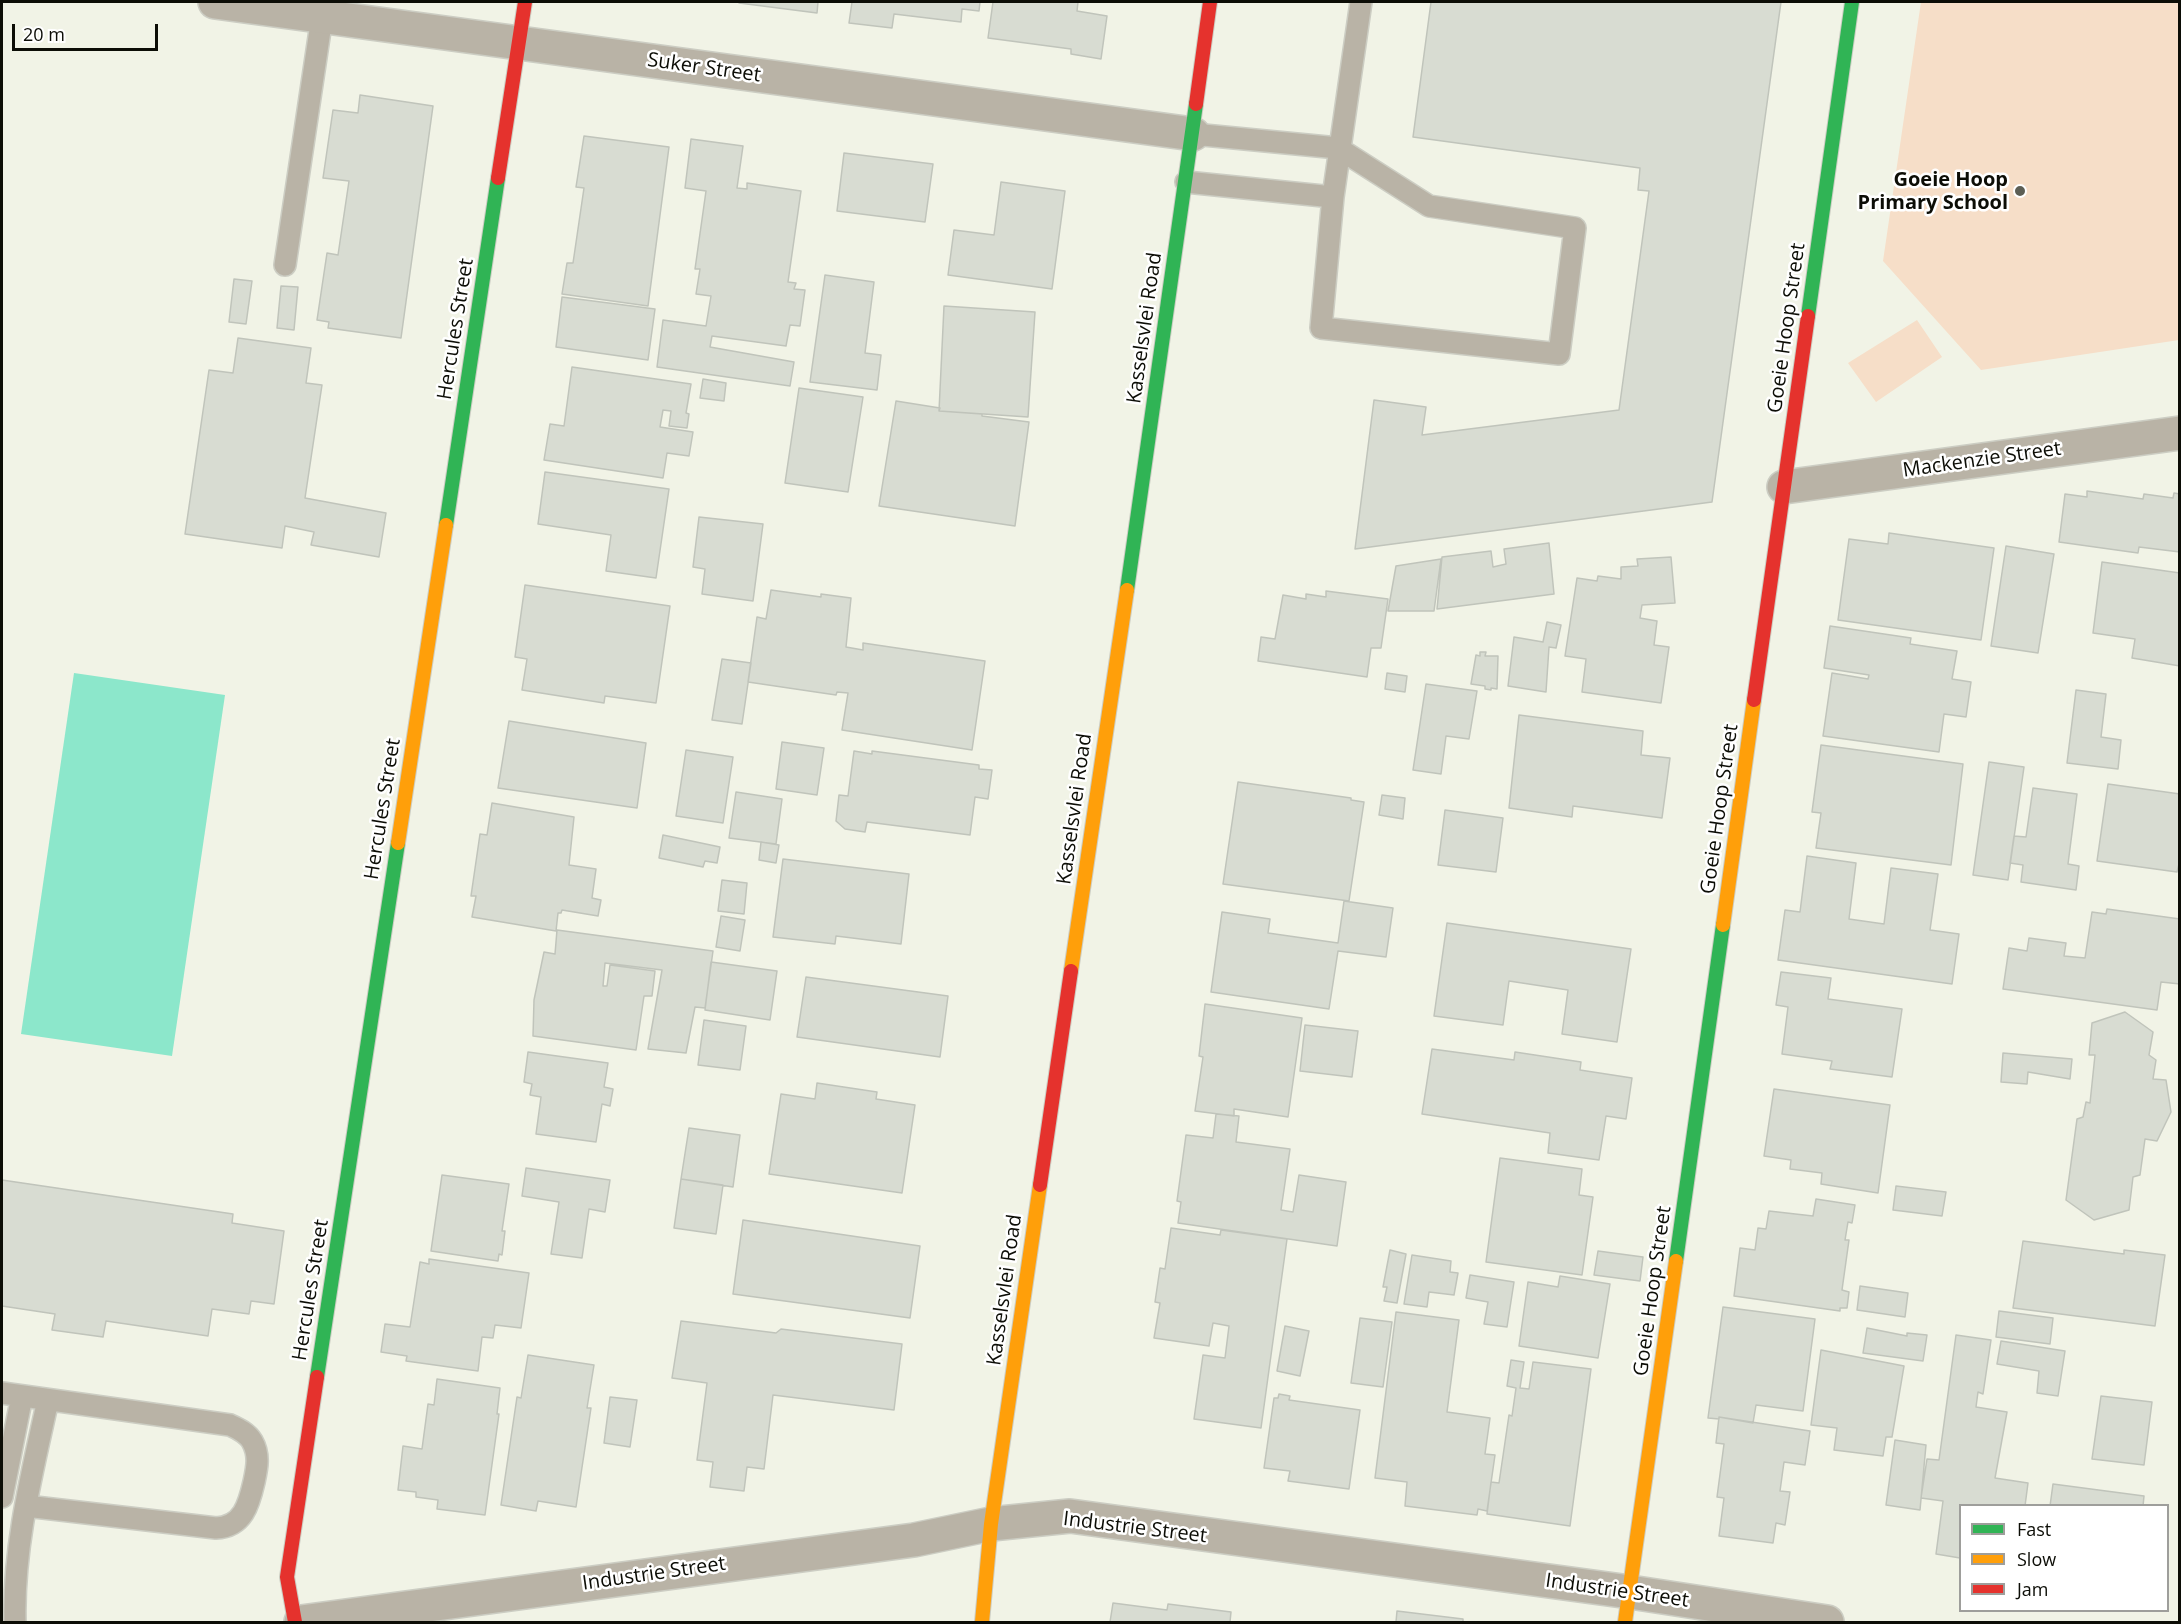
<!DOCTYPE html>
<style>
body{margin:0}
#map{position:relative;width:2181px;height:1624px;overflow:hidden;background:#f1f3e6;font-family:"Open Sans",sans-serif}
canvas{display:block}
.frame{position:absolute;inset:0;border:3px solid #0c0d06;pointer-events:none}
.legend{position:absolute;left:1959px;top:1504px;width:210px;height:108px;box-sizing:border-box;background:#fff;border:2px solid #9e9e9b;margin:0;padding:8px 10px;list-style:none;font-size:18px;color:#0c0d06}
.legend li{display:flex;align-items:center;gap:12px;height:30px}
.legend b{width:30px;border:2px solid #9e9e9b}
.scale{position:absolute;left:12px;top:24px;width:146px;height:27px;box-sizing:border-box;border:3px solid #0c0d06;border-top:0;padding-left:8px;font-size:18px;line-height:21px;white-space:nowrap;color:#0c0d06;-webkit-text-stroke:4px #fff;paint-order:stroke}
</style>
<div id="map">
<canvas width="2181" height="1624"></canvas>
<div class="frame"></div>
<ul class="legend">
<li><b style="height:8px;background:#30b455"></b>Fast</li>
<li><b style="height:8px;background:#ff9f0a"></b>Slow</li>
<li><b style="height:8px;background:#e5322d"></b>Jam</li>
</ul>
<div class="scale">20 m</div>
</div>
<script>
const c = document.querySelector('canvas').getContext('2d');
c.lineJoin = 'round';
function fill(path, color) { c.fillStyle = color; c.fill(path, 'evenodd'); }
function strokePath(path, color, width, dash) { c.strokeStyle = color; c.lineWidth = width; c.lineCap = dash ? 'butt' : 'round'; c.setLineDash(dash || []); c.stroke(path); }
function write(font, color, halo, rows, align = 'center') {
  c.font = font + ' "Open Sans",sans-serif'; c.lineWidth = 5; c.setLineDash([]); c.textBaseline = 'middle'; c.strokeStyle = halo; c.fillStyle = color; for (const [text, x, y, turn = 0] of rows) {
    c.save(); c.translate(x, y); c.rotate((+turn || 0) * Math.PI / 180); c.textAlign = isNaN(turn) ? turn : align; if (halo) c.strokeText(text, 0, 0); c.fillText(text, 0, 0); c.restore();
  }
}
const green = new Path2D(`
 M1921 2H2179V340L1981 370 1883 261Z
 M1917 320 1942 357 1876 402 1848 363Z`);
const water = new Path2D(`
 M74 673 225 695 172 1056 21 1034Z`);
const building = new Path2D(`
 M740 2H818L817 13 739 3Z
 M852 2H980L979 11 962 9 961 22 894 14 892 28 849 23Z
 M993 2H1078L1077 11 1107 16 1101 59 1071 54V49L988 38Z
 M1431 2H1781L1712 502 1355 549 1374 400 1426 407 1422 435 1619 410 1649 191 1638 190 1640 168 1413 137Z
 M360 95 433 106 401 338 328 328 329 322 317 320 327 253 338 255 349 181 323 178 333 110 358 113Z
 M584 136 669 147 648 306 562 294 567 263H573L584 188 576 187Z
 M691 139 743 146 737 188 747 189V183L801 191 788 282 796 283 794 289 805 290 800 326 790 325 786 346 712 336 710 347 794 362 790 386 657 367 663 320 706 326 711 296 696 294 700 269H695L706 191 685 188Z
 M844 153 933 164 925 222 837 211Z
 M1001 182 1065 191 1052 289 948 275 954 230 994 235Z
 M825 275 874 282 865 353 881 355 877 390 810 382Z
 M234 279 252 281 246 324 229 322Z
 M281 286 298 287 294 330 277 328Z
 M562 297 655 309 648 360 556 347Z
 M944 306 1035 312 1028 417 939 411Z
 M238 338 311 348 306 383 322 385 305 498 386 513 379 557 311 545 314 532 285 526 282 548 185 534 209 370 233 373Z
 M572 367 691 384 686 413 689 414 687 428 669 426 671 411 663 410 660 427 693 432 689 456 667 453 663 478 544 460 550 424 564 426Z
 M703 379 726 383 724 401 700 398Z
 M799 388 863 397 848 492 785 483Z
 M896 401 940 408 939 411 982 414V416L1029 422 1015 526 879 506Z
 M545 472 669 489 656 578 606 571 611 535 538 524Z
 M2087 491 2143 499 2144 494 2173 498 2174 493 2180 494V552L2139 547 2138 553 2059 542 2065 494 2087 497Z
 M699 517 763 524 753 601 702 594 705 569 693 567Z
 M1889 533 1994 548 1981 640 1838 620 1849 539 1888 544Z
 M1549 543 1554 594 1437 609 1442 557 1491 551 1493 567 1506 564 1504 549Z
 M2006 546 2054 554 2038 653 1991 646Z
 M1671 557 1675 603 1642 605 1640 618 1657 621 1654 645 1669 647 1661 703 1582 692 1586 659 1565 656 1577 578 1597 581 1598 576 1621 579V567L1638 566 1637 559Z
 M1441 559 1434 611H1388L1396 566Z
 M2102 562 2180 573V666L2132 658 2135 639 2093 633Z
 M525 585 670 606 656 703 605 696 604 703 522 690 527 659 515 657Z
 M771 590 821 597V594L851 598 846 647 863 650V643L985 661 972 750 842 730 848 693 837 692 836 695 748 682 757 617 766 619Z
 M1326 591 1388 599 1381 648H1371L1367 677 1258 661 1261 637 1275 639 1283 595 1306 599V594L1326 597Z
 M1547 622 1561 625 1556 648 1549 647 1546 692 1508 686 1514 637 1543 642Z
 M1830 626 1911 638 1910 644 1957 651 1952 679 1971 682 1966 717 1944 714 1939 752 1823 736 1832 673 1868 679 1869 675 1824 668Z
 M1480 652H1486L1485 656H1498L1497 689 1491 688V690L1485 689V686L1471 684 1476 655 1480 656Z
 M722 659 751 663 742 724 712 720Z
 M1387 673 1407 676 1405 692 1385 689Z
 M1426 684 1477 691 1469 739 1446 736 1441 774 1413 770Z
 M2076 690 2106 694 2101 737 2121 740 2118 769 2067 763Z
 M1519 715 1643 731 1641 755 1670 758 1662 818 1573 806 1572 817 1509 808Z
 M509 721 646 743 637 808 498 788Z
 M782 742 824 748 817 795 776 789Z
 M1821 745 1963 764 1951 865 1816 848 1821 813 1812 812Z
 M686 750 733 757 723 823 676 816Z
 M854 751 872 754V751L979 765V769L992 770 988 799 975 797 970 835 867 822 865 832 845 829 836 821 839 795 848 796Z
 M1989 762 2024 767 2008 880 1973 875Z
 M1238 782 1351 798V800L1364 802 1349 901 1223 884Z
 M2108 784 2180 794V860L2177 872 2097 861Z
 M2033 788 2077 794 2068 864 2079 866 2076 890 2021 882 2023 865 2010 863 2014 836 2026 837Z
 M736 792 782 799 776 844 729 838Z
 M1382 795 1405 798 1403 819 1379 815Z
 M492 803 574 817 569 865 596 869 592 898 601 900 598 916 562 910 561 913H558L556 931 472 917 476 896H471L480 834 487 835Z
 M1445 810 1503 818 1496 872 1438 865Z
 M663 835 720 847 717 863 705 861 703 867 659 858Z
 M761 842 779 845 776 863 759 860Z
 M1807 856 1856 863 1849 919 1884 924 1891 868 1938 874 1930 930 1959 934 1952 984 1778 960 1785 910 1800 912Z
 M783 859 909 874 901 944 836 936 835 944 773 937Z
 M722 880 747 883 744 914 718 911Z
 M1344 901 1393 908 1386 957 1338 951 1329 1009 1211 992 1222 912 1270 919 1268 933 1338 943Z
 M2107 909 2180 919V984L2161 982 2157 1010 2003 989 2009 948 2027 951 2029 938 2066 943 2064 956 2085 958 2092 912 2106 914Z
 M721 916 745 920 740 951 716 947Z
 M1447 923 1631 949 1617 1042 1562 1034 1568 990 1509 981 1503 1025 1434 1016Z
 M557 930 713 951 705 1008 695 1007 686 1053 648 1049 662 970 605 963 603 986H607L610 965 655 971 652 996H644L636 1050 533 1036 534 1000 544 952 555 954Z
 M711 962 777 971 770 1020 705 1010Z
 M1781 972 1831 978 1828 999 1902 1009 1892 1077 1830 1069 1832 1061 1782 1054 1788 1007 1776 1005Z
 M806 977 948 996 940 1057 797 1037Z
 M1205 1004 1302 1018 1288 1117 1234 1109V1116L1195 1111 1203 1057 1199 1056Z
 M2125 1012 2153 1032 2149 1055 2156 1060 2153 1079 2166 1080 2171 1112 2157 1141 2145 1139 2140 1175 2133 1177 2129 1210 2094 1220 2066 1200 2077 1119 2083 1117 2086 1102 2090 1103 2095 1055H2089L2092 1023Z
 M704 1020 746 1026 740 1070 698 1065Z
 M1305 1025 1358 1031 1352 1077 1300 1071Z
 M1432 1049 1514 1060 1515 1052 1581 1062 1580 1070 1632 1078 1626 1119 1606 1116 1599 1160 1548 1153 1550 1133 1422 1114Z
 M528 1052 608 1063 604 1087 613 1089 610 1106 602 1104 596 1142 536 1134 541 1097 530 1095 532 1084 524 1082Z
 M2003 1053 2072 1059 2070 1079 2028 1072 2027 1084 2001 1082Z
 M817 1083 877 1092 876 1099 915 1105 902 1193 769 1174 781 1094 815 1099Z
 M1774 1089 1890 1105 1878 1193 1821 1184 1822 1173 1790 1169 1791 1160 1764 1156Z
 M1216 1114 1239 1116 1236 1142 1290 1149 1281 1210 1293 1212 1299 1175 1346 1182 1337 1246 1178 1223 1181 1202 1177 1201 1186 1135 1213 1138Z
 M689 1128 740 1135 733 1187 681 1179Z
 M1500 1158 1582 1169 1579 1195 1593 1197 1582 1275 1486 1262Z
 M526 1168 610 1180 605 1212 589 1209 582 1258 551 1254 559 1202 522 1196Z
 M442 1175 509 1184 502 1231H505L502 1255 499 1254 498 1261 431 1251Z
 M681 1179 723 1185 716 1234 674 1228Z
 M2 1180 233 1214 232 1223 284 1231 274 1304 251 1301 249 1314 212 1309 208 1336 106 1321 103 1337 52 1330 55 1314 2 1306Z
 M1896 1186 1946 1192 1942 1216 1893 1210Z
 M1816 1199 1855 1205 1852 1223 1848 1222 1845 1240H1849L1842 1290 1849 1292 1847 1308H1840V1311L1734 1296 1740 1248 1755 1250 1758 1228 1766 1229 1769 1211 1813 1216Z
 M743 1220 920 1246 910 1318 733 1294Z
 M1171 1228 1220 1235 1221 1230 1287 1239 1261 1428 1194 1419 1203 1355 1225 1358 1229 1326 1213 1323 1209 1346 1154 1338 1160 1303 1155 1302 1160 1268 1165 1269Z
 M2023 1241 2124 1254V1250L2165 1255 2155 1326 2013 1308Z
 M1390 1250 1406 1254 1397 1303 1384 1301 1387 1287H1383Z
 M1598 1251 1643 1257 1640 1281 1594 1275Z
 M1412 1255 1451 1261 1450 1272 1458 1273 1454 1295 1429 1292 1427 1307 1404 1304Z
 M429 1259 529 1273 521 1328 495 1325 493 1338 482 1337 478 1371 406 1361 407 1356 381 1352 385 1324 410 1327 420 1262 429 1264Z
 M1470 1275 1514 1282 1507 1327 1484 1324 1488 1302 1466 1298Z
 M1560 1276 1610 1284 1598 1358 1519 1346 1528 1282 1558 1287Z
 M1860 1286 1908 1293 1905 1317 1857 1310Z
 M1723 1307 1815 1319 1803 1411 1756 1405 1753 1423 1719 1417V1419L1708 1418Z
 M1999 1311 2053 1318 2050 1344 1996 1337Z
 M1396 1312 1459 1320 1447 1412 1490 1418 1485 1454 1495 1455 1487 1511 1478 1509 1477 1515 1405 1506 1407 1482 1375 1478Z
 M1360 1318 1392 1322 1383 1387 1351 1383Z
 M681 1321 776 1333 781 1329 902 1344 894 1410 773 1395 764 1469 747 1467 744 1491 710 1487 713 1462 697 1460 707 1383 672 1378Z
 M1285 1326 1309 1331 1300 1376 1277 1371Z
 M1867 1328 1907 1336V1333L1927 1335 1923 1361 1863 1353Z
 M1956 1335 1991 1340 1983 1394 1978 1392 1976 1407 2007 1412 1995 1478 2028 1483 2025 1506H1960V1558L1936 1554 1943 1501 1921 1498 1927 1459 1939 1460Z
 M2001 1341 2065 1351 2058 1396 2037 1393 2039 1371 1997 1364Z
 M1821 1350 1904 1366 1892 1437H1886L1883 1456 1834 1450 1837 1428 1811 1425Z
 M528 1355 594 1365 587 1408H591L576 1507 538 1501 536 1511 501 1505 517 1397 521 1398Z
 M1511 1360 1524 1362 1520 1388 1529 1389 1533 1362 1591 1369 1570 1526 1487 1514 1491 1482 1499 1483 1509 1415 1512 1416 1516 1388 1507 1386Z
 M437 1379 500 1388 497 1414H499L485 1515 437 1509 438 1500 416 1497V1492L398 1490 403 1446 422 1449 428 1404 434 1405Z
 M1279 1394 1290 1396 1289 1400 1360 1410 1349 1489 1288 1481 1290 1471 1264 1468 1274 1398H1278Z
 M2101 1396 2152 1402 2144 1465 2092 1459Z
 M610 1397 637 1400 630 1447 604 1443Z
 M1719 1417 1810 1431 1805 1465 1784 1462 1780 1491 1790 1492 1785 1525 1776 1523 1773 1543 1719 1536 1724 1498 1717 1497 1724 1444 1716 1443Z
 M1895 1440 1926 1445 1920 1510 1886 1505Z
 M2053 1484 2144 1496 2143 1506H2050Z
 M1113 1603 1167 1610 1168 1604 1231 1612 1230 1622H1110Z
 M1397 1611 1463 1619V1622H1396Z`);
const lane = new Path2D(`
 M1186 182 1333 197 1321 328 1559 354 1575 228 1429 206 1338 148 1193 134
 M1333 197 1361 2
 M285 265 322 17
 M2 1393 230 1425C239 1429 247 1433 252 1441 260 1455 257 1468 254 1482 249 1504 243 1527 216 1528L26 1506
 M2 1497 22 1396
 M15 1622C13 1547 32 1473 48 1400`);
const street = new Path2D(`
 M215 2 1193 134
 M1784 487 2180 433
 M301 1622 914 1540 991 1524 1070 1516 1630 1592 1827 1622`);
const fast = new Path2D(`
 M1808 316 1852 2
 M446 525 498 178
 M1127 590 1196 104
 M1676 1261 1723 925
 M317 1377 398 843`);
const slow = new Path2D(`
 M398 843 446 525
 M1723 925 1754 700
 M1071 971 1127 590
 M982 1622 991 1524 1040 1185
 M1625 1622 1676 1261`);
const jam = new Path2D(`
 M1196 104 1210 2
 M498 178 525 2
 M1754 700 1808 316
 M1040 1185 1071 971
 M295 1622 287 1577 317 1377`);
const markers = [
 [2020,191,6,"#5c5e54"]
];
const streetNames = [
 ["Suker Street",704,68,8],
 ["Kasselsvlei Road",1145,328,-82],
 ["Goeie Hoop Street",1787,328,-82],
 ["Hercules Street",456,329,-81],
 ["Mackenzie Street",1982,460,-8],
 ["Hercules Street",383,809,-81],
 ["Kasselsvlei Road",1075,809,-82],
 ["Goeie Hoop Street",1720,809,-82],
 ["Hercules Street",311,1290,-81],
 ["Kasselsvlei Road",1005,1290,-82],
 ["Goeie Hoop Street",1653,1291,-82],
 ["Industrie Street",1135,1528,7],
 ["Industrie Street",654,1574,-8],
 ["Industrie Street",1617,1591,8]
];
const poiNames = [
 ["Goeie Hoop",2008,180],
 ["Primary School",2008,203]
];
fill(green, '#f6dec8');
fill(water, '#8ce7cb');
fill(building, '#d8dcd2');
strokePath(building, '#c0c4bb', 1.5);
strokePath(lane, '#cccdc3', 24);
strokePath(street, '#cccdc3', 36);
strokePath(fast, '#cccdc3', 16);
strokePath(slow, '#cccdc3', 16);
strokePath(jam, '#cccdc3', 16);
strokePath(lane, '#b9b3a6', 21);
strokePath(street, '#b9b3a6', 33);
strokePath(fast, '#30b455', 14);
strokePath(slow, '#ff9f0a', 14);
strokePath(jam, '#e5322d', 14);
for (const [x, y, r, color] of markers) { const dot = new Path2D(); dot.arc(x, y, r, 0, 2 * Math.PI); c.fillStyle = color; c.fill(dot); strokePath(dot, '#fff', 2); }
write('20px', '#0c0d06', '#fff', streetNames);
write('bold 20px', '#0c0d06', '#fff', poiNames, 'right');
</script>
